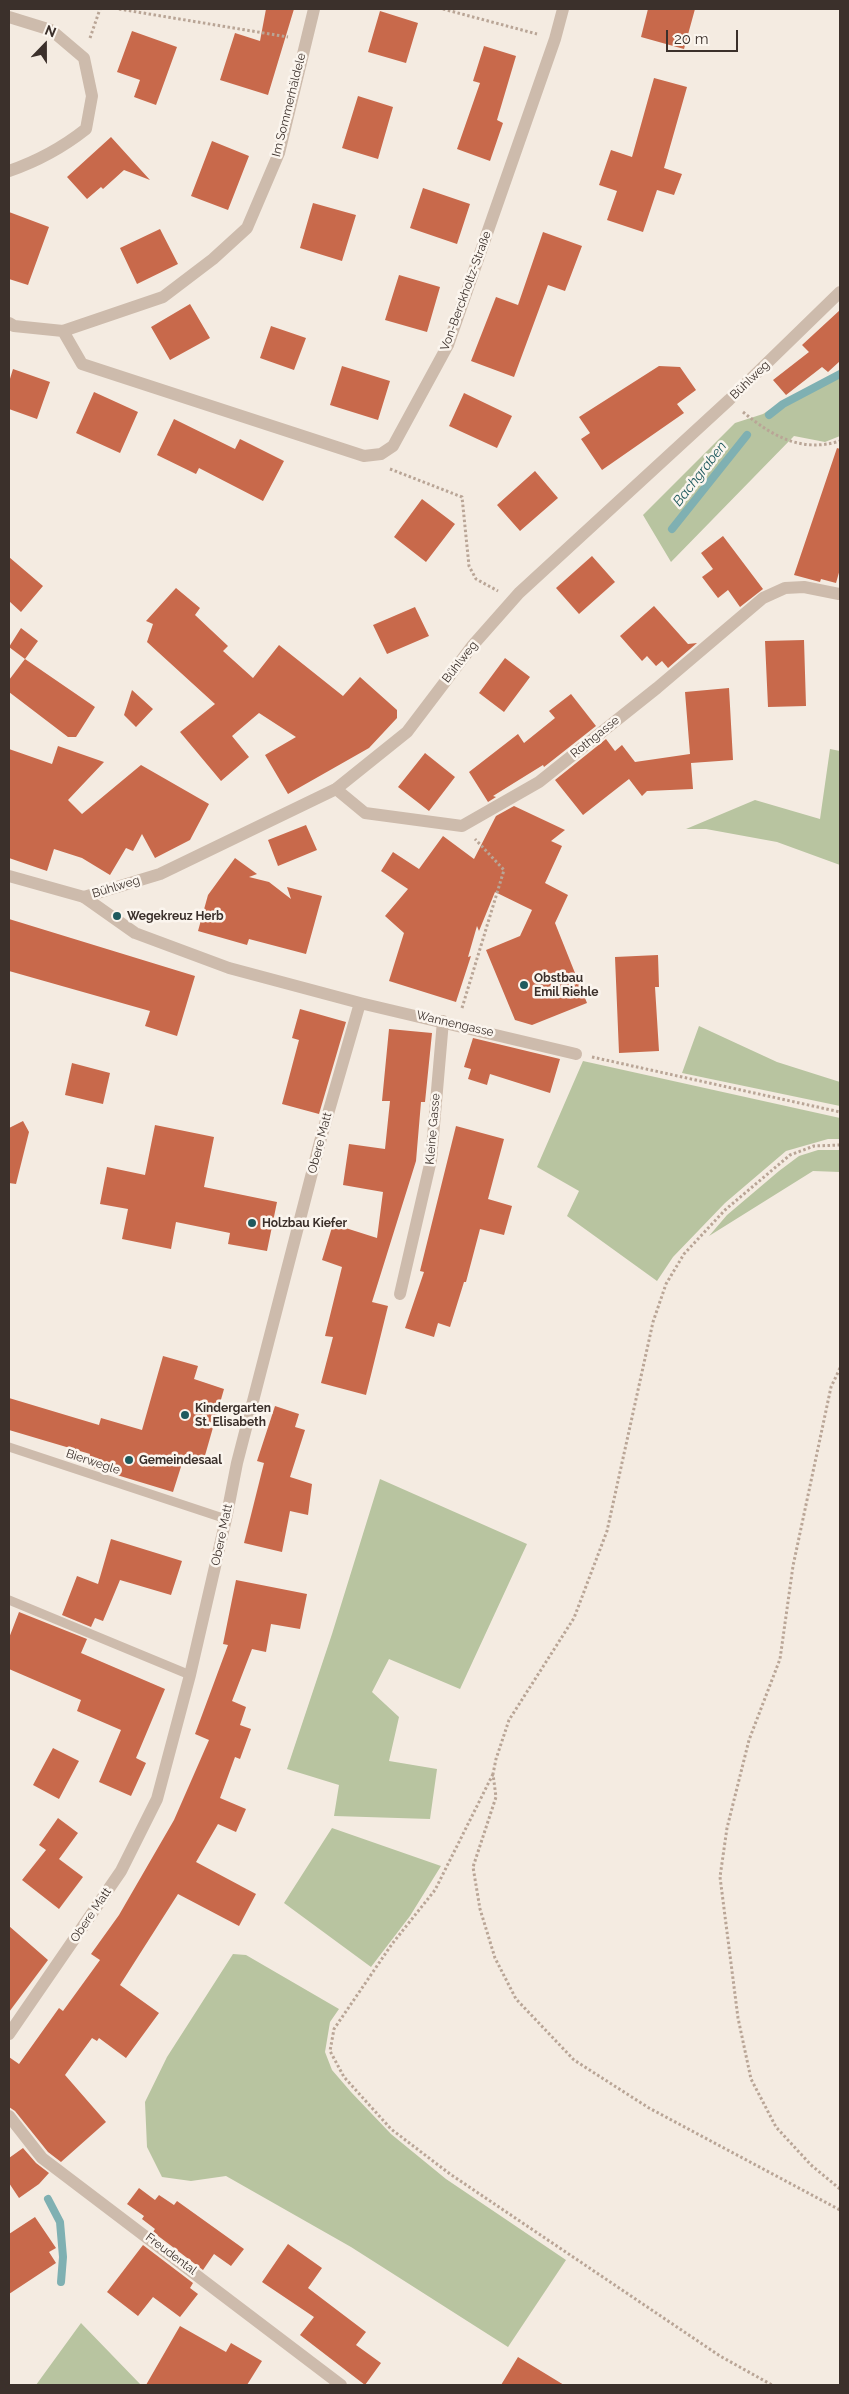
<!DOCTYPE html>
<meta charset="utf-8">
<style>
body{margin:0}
#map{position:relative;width:849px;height:2394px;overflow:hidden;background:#f4ebe1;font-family:Raleway,sans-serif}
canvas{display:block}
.frame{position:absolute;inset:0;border:10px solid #3b302b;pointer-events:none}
.north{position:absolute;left:20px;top:20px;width:50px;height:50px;-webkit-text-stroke:4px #fbf5ee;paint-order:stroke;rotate:22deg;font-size:14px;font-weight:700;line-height:20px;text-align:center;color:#3b302b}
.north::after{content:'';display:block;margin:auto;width:18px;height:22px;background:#3b302b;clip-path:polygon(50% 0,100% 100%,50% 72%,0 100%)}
.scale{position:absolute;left:666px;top:30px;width:72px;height:22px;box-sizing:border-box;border:2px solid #3b302b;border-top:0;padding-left:6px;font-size:15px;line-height:18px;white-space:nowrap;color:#3b302b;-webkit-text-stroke:4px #fbf5ee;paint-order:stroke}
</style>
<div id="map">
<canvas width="849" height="2394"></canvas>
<div class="frame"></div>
<div class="north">N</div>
<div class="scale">20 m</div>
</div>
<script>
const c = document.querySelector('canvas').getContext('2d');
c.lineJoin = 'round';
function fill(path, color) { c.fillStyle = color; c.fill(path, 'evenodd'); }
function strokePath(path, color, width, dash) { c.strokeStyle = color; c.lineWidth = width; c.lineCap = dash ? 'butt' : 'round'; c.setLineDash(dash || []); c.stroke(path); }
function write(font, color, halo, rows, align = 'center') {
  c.font = font + ' Raleway,sans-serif'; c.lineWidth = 5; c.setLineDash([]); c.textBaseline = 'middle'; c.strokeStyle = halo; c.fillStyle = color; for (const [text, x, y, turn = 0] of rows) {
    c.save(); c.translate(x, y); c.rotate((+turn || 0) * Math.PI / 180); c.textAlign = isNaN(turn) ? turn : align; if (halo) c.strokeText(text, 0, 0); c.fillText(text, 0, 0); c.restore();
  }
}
const green = new Path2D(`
 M840 372V436L825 442 794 436 671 562 643 515 735 423 763 414 785 400Z
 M830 749 840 751V865L777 842 706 829H686L755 800 820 819Z
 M699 1026 777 1062 840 1082V1106L682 1073Z
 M583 1061 840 1118V1139H828L786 1151 725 1203 673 1257 657 1281 567 1216 579 1191 537 1167Z
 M818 1150H840V1172L813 1171 709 1236 727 1215 779 1171 799 1156Z
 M380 1479 527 1544 460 1689 389 1659 372 1692 399 1717 389 1761 437 1769 430 1819 334 1816 339 1785 287 1769 332 1634Z
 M332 1828 441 1866 410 1916 371 1967 284 1903Z
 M233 1954 246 1955 339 2009 330 2022 325 2052 332 2070 351 2092 391 2134 446 2179 566 2260 508 2347 351 2247 226 2176 191 2181 162 2177 147 2147 145 2102 167 2057Z
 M81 2323 141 2385H36Z`);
const stream = new Path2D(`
 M769 415 783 404 840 374
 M672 529 747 435
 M48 2199 60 2222 63 2257 61 2282`);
const building = new Path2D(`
 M266 9H294L268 95 220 80 235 33 260 41Z
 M648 9H695L684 49 641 37Z
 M380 11 418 23 406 63 368 52Z
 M132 31 177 47 156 105 134 97 140 80 117 72Z
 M484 46 516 56 497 120 503 123 490 161 457 149 480 83 473 81Z
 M654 78 687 87 664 168 682 174 674 195 657 190 643 232 607 220 617 191 599 185 611 150 632 157Z
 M358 96 393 107 378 159 342 148Z
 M111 137 150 180 124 170 103 189 101 187 87 199 67 177Z
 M212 141 249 156 228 210 191 196Z
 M423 188 470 204 457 244 410 228Z
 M313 203 356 215 342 261 300 248Z
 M9 212 49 227 28 285 9 279Z
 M160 229 178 264 137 284 120 248Z
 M543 232 582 246 565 291 548 285 514 377 471 361 496 297 518 305Z
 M399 275 440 287 427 332 385 320Z
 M190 304 210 338 170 360 151 327Z
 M840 310V361L828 372 822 367 786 395 773 380 809 352 802 345Z
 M271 326 306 338 294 370 260 358Z
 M342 366 390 381 378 420 330 405Z
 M659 366 680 367 696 390 677 404 684 413 602 470 581 439 590 433 579 417Z
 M13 369 50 382 37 419 9 409V382Z
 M94 392 138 412 120 453 76 433Z
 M464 393 512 416 497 448 449 426Z
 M174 419 235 449 240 439 284 461 263 501 199 468 196 474 157 455Z
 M837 448 840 449V569L836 583 821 579 820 582 794 575Z
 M535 471 558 498 520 531 497 505Z
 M422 499 455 524 426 562 394 537Z
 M723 536 763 589 740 607 728 590 718 598 702 577 713 569 701 553Z
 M592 556 615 582 579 614 556 588Z
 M9 557 43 586 21 612 9 601Z
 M176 588 200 608 195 615 228 646 223 651 253 678 279 645 343 696 360 677 397 710V718L369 748 288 794 265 755 296 737 259 713 232 736 249 757 221 781 180 732 215 704 147 642 153 624 146 621Z
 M654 606 688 644 697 643 668 668 662 661 656 666 647 656 642 661 620 636Z
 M415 607 429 636 387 654 373 625Z
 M21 628 38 641 25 659 9 647Z
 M804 640 806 706 768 707 765 641Z
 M505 658 530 677 504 712 479 693Z
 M25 659 95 707 76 737H68L9 692V680Z
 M729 688 733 760 691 763 693 789 647 791 642 796 629 779 583 815 555 780 606 739 615 751 622 745 635 762 690 754 685 692Z
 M132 690 153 709 136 727 124 715Z
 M571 694 596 726 544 767 543 765 493 796 496 797 488 802 469 772 518 734 524 743 555 718 549 711Z
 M58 746 104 762 68 800 82 814 141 765 209 804 190 840 155 858 142 834 133 851 126 848 110 875 82 858 54 849 47 871 9 858V749L52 764Z
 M425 753 455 777 429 811 398 787Z
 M514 806 565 830 551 841 562 846 545 883 568 895 555 923 587 1003 532 1025 515 1020 486 950 520 936 532 910 495 892 479 931 477 926 468 957 471 956 456 1002 389 981 404 933 385 916 408 889 381 871 393 852 419 869 443 836 474 859 496 816Z
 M306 825 317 850 278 866 268 840Z
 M235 858 257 874 249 877 269 882 291 899 287 887 322 896 306 954 249 939 247 945 198 931 208 895Z
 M9 919 195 976 177 1036 145 1026 150 1011 9 971Z
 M658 955 659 987H655L659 1051 619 1053 615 957Z
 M300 1009 346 1022 319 1114 282 1104 299 1040 292 1038Z
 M389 1029 432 1033 425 1102H421L416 1161 372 1302 388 1306 366 1395 321 1383 333 1337 325 1336 342 1267 322 1260 333 1224 377 1238 383 1192 343 1185 349 1144 385 1149 390 1101H382Z
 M473 1038 560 1059 550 1093 490 1074 487 1085 468 1079 471 1069 464 1067Z
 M72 1063 110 1073 103 1104 65 1095Z
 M23 1121 29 1132 16 1184 9 1183V1128Z
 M155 1125 214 1137 204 1187 277 1202 267 1251 228 1244 230 1233 176 1222 171 1249 122 1239 128 1209 100 1204 107 1167 145 1175Z
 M456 1126 504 1139 488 1199 512 1206 504 1235 480 1229 466 1282H464L450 1327 438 1323 434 1337 405 1328 424 1272 420 1271Z
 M163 1356 198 1366 194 1379 224 1389 204 1459 185 1454 173 1492 87 1466 90 1454 9 1430V1398L99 1425 101 1418 142 1430Z
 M275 1406 299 1414 295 1427 305 1430 290 1477 312 1484 308 1515 290 1511 282 1552 244 1543 264 1463 257 1461Z
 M111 1539 182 1561 171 1595 120 1580 103 1621 95 1618 91 1627 62 1615 77 1576 98 1584Z
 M236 1580 307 1594 300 1629 271 1624 266 1652 252 1649 232 1701 246 1707 240 1725 251 1729 240 1759 235 1757 220 1798 246 1809 236 1832 218 1824 196 1862 256 1894 239 1926 178 1894 120 1985 159 2013 126 2058 99 2038 97 2041 92 2038 65 2075 106 2122 61 2162 48 2152 15 2111 9 2107V2057L19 2064 59 2008 63 2011 100 1960 91 1954 119 1915 174 1820 209 1740 195 1734 228 1645 223 1644Z
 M19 1612 87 1639 81 1653 165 1689 136 1758 146 1763 131 1796 99 1782 121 1730 77 1711 81 1700 9 1669V1638Z
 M53 1748 79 1761 59 1799 33 1785Z
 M58 1818 78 1833 59 1859 83 1877 59 1909 22 1880 46 1850 39 1845Z
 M9 1926 48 1960 9 2012Z
 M23 2148 36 2163 49 2173 39 2184 19 2198 9 2183V2158Z
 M139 2188 155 2200 159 2195 174 2205 177 2201 244 2249 231 2266 214 2254 203 2270 153 2232 155 2229 142 2219 144 2216 127 2204Z
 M35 2217 56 2248 49 2252 56 2263 9 2294V2234Z
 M288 2244 322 2268 308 2288 366 2332 356 2345 381 2363 365 2385 300 2335 314 2317 262 2282Z
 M143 2245 193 2283 190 2288 198 2294 180 2317 153 2297 138 2316 107 2292Z
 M180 2326 226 2352 231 2343 262 2361 247 2385H146Z
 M518 2357 564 2385H501Z`);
const path = new Path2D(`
 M119 9 288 37
 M443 9 537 34
 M90 38 100 9
 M743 412C772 436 801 453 840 441
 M390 469 462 497 469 566 476 579 498 591
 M462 1008 504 870 475 839
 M592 1057 840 1112
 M840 1145 814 1146 790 1155 725 1210 684 1254 666 1284 653 1322 607 1531 574 1618 509 1720 496 1759 493 1774 496 1797 473 1867 480 1909 495 1958 516 1999 574 2060 649 2108 840 2210
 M840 1368 831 1387 793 1566 780 1659 749 1740 727 1828 720 1877 738 2018 751 2079 776 2127 811 2165 840 2189
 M493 1774 435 1890 392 1944 334 2029 330 2051 344 2077 391 2129 450 2174 720 2356 772 2385`);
const service = new Path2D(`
 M9 1447 226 1519
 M9 1600 190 1675`);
const minor = new Path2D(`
 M9 17 51 30 84 58 92 96 86 129C62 148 38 161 9 171
 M9 323 14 326 63 331 163 297 213 259 247 228 279 153 314 9
 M63 331 82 364 364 456 381 454 393 446 448 345 555 39 563 9
 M336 789 365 813 462 826 539 782 657 688 763 598 785 588 804 587 839 594
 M84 897 135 933 229 968 360 1003 576 1054
 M400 1294 431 1160 443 1021
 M9 2034 121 1871 157 1799 190 1675 226 1519 237 1463 321 1138 360 1003
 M9 2116 42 2158 341 2385`);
const tertiary = new Path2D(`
 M9 876 84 897 160 874 336 789 407 732 473 645 519 593 729 400 840 292`);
const markers = [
 [117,916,5,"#1f5a5e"],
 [524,985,5,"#1f5a5e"],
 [252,1223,5,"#1f5a5e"],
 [185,1415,5,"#1f5a5e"],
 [129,1460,5,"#1f5a5e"]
];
const streetNames = [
 ["Im Sommerhäldele",289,105,-76],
 ["Von-Berckholtz-Straße",466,291,-70],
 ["Bühlweg",750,380,-44],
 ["Bühlweg",460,662,-52],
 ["Rothgasse",595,737,-39],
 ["Bühlweg",116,887,-17],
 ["Wannengasse",455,1024,13],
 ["Kleine Gasse",433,1129,-85],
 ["Obere Matt",320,1143,-75],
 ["Bierwegle",93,1462,18],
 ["Obere Matt",222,1535,-78],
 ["Obere Matt",91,1915,-56],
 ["Freudental",171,2254,37]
];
const poiNames = [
 ["Wegekreuz Herb",127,916],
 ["Obstbau",534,978],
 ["Emil Riehle",534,992],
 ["Holzbau Kiefer",262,1223],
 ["Kindergarten",195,1408],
 ["St. Elisabeth",195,1422],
 ["Gemeindesaal",139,1460]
];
const waterNames = [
 ["Bachgraben",700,474,-52]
];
fill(green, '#b8c4a0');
strokePath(stream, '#7fb0b2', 8);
fill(building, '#c8694b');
strokePath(path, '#b9a596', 3, [2.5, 2.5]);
strokePath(service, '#cdbbac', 9);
strokePath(minor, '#cdbbac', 12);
strokePath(tertiary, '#cdbbac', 12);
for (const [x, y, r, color] of markers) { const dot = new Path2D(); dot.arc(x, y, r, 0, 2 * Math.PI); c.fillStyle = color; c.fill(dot); strokePath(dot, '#fbf5ee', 2); }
write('12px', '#3b302b', '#fbf5ee', streetNames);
write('bold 12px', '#3b302b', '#fbf5ee', poiNames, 'left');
write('italic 14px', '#1f5a5e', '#fbf5ee', waterNames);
</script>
